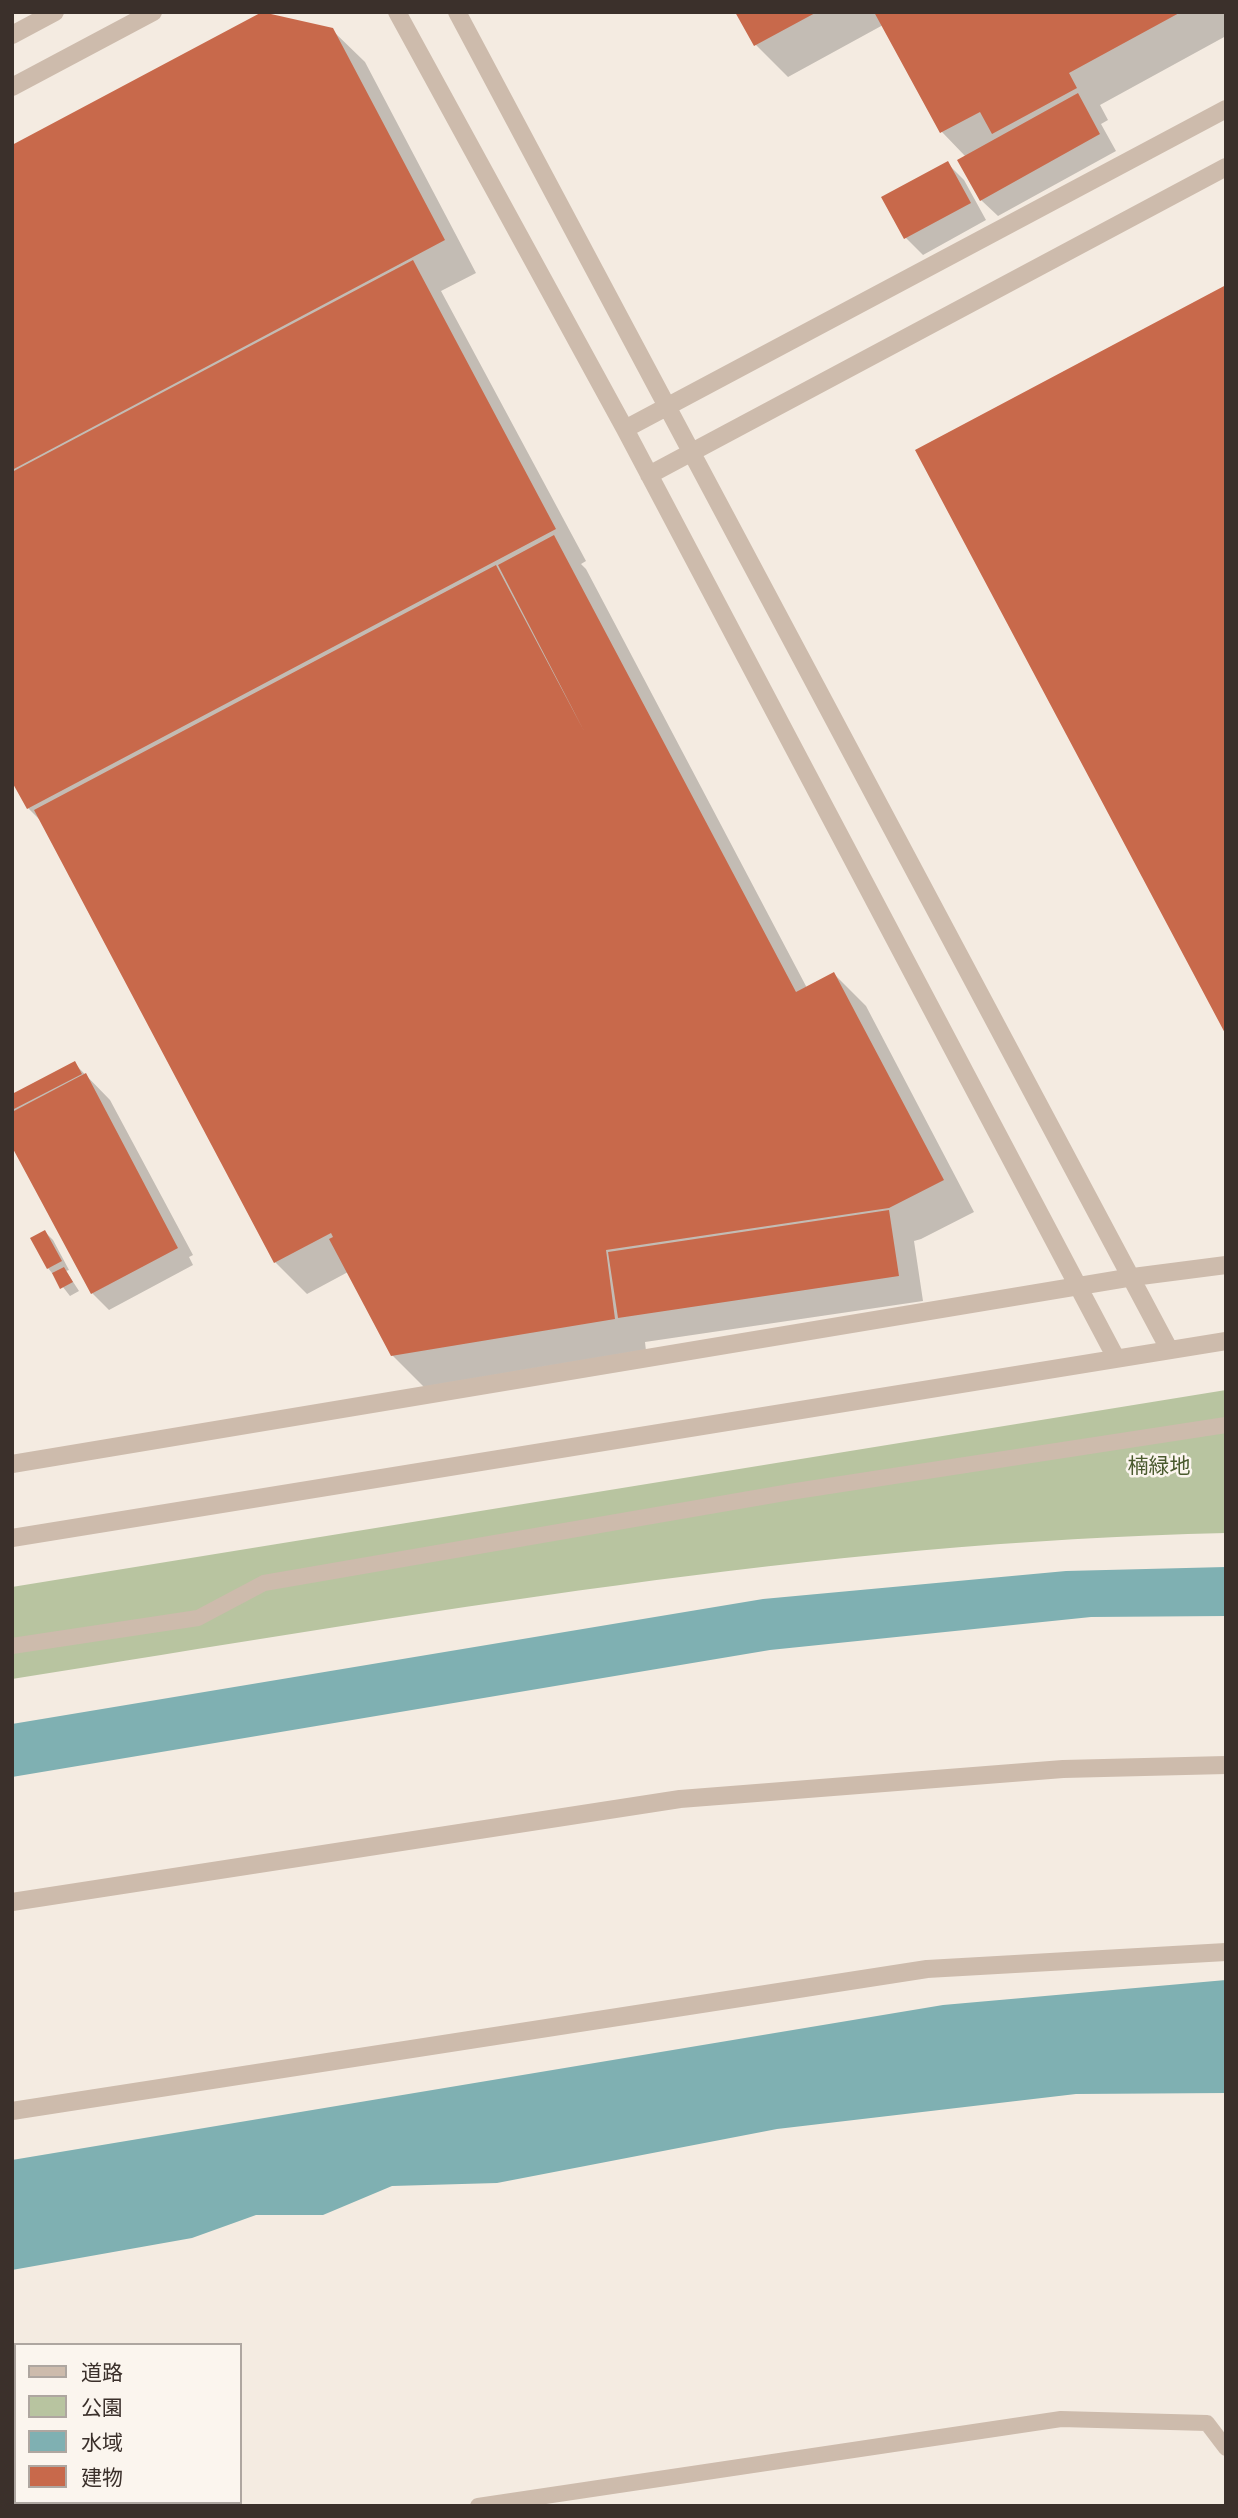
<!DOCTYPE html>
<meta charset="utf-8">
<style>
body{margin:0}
#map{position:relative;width:1238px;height:2518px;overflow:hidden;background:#f4ebe1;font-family:Poppins,"Noto Sans JP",sans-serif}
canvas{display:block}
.frame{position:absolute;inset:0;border:14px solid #3b302b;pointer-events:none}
.legend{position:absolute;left:14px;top:2343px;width:228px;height:161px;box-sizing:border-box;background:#fbf5ee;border:2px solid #aea6a0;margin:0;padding:9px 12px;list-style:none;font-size:21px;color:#3b302b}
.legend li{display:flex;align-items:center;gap:14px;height:35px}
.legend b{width:35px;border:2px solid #aea6a0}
</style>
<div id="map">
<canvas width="1238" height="2518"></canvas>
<div class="frame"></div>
<ul class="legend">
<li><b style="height:9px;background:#cdbbac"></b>道路</li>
<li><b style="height:19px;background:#b8c4a0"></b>公園</li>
<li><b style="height:19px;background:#7fb0b2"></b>水域</li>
<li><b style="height:19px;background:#c8694b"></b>建物</li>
</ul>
</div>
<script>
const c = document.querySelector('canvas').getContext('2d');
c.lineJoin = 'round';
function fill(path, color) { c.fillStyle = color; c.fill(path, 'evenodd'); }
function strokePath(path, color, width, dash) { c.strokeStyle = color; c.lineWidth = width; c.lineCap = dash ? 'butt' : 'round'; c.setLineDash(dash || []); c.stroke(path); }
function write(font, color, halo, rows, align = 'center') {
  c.font = font + ' Poppins,"Noto Sans JP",sans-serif'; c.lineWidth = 5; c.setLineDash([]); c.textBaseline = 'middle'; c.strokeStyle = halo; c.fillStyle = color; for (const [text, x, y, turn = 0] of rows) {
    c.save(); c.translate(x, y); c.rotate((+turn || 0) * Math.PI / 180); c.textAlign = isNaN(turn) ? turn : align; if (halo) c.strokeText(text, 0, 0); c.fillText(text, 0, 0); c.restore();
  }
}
const green = new Path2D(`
 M1226 1390V1533C818 1542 414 1615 12 1679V1587Z`);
const water = new Path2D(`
 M1226 1567V1616L1091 1617 770 1650 12 1777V1724L763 1599 1066 1571Z
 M1226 1980V2093L1076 2094 777 2129 497 2183 392 2186 323 2215H256L192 2238 12 2270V2160L943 2005Z`);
const shadow = new Path2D(`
 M737 12H1226V36L1100 105 1108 120 1101 124 1116 151 998 216 981 200 966 157 942 132 883 25 788 77 756 45Z
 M332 30 365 62 476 273 441 291 586 561 581 564 586 569 807 988 834 974 866 1006 974 1212 921 1239 914 1241 923 1301 645 1342 646 1351 424 1387 392 1355 348 1272 307 1294 275 1262 43 823 28 808 12 778V147Z
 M947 163 964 180 986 220 923 255 906 238 884 198Z
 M75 1064 110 1100 193 1255 189 1257 193 1265 109 1310 92 1293 12 1109Z
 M45 1232 53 1240 69 1270 66 1271 79 1291 70 1296 48 1268 33 1239Z`);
const building = new Path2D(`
 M262 12 333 28 445 240 12 470V145Z
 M735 12H817L754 46Z
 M874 12H1181L1069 73 1077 88 992 134 980 112 940 133Z
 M1078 93 1100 134 980 201 957 160Z
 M948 161 971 203 904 239 881 197Z
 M413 260 556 529 27 809 12 782V472Z
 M1226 285V1035L915 450Z
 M554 535 796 992 834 972 944 1180 889 1208 606 1250 615 1319 391 1356 329 1239 333 1237 331 1233 274 1263 34 810 496 565 584 731 498 565Z
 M75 1061 82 1074 12 1110V1094Z
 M86 1073 178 1248 91 1294 12 1147V1112Z
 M889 1210 899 1276 618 1318 608 1252Z
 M45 1230 62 1261 47 1269 30 1238Z
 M64 1267 73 1282 60 1289 52 1273Z`);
const service = new Path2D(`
 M12 1646 198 1618 264 1583 796 1491 1226 1425
 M478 2506 1061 2419 1207 2423 1226 2448`);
const minor = new Path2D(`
 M12 1902 680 1799 1063 1769 1226 1765
 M12 2111 927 1969 1226 1952`);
const tertiary = new Path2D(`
 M397 12 625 429 1116 1358
 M457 12 1169 1349
 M12 35 55 12
 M12 87 153 12
 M625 429 1226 109
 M649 475 1226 167
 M12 1464 1133 1277 1226 1265
 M12 1538 1226 1341`);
const parkNames = [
 ["楠緑地",1159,1468]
];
fill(green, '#b8c4a0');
fill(water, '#7fb0b2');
fill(shadow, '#0003');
fill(building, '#c8694b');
strokePath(service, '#cdbbac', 16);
strokePath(minor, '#cdbbac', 18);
strokePath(tertiary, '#cdbbac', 18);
write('21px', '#4a5a2e', '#fbf5ee', parkNames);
</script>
